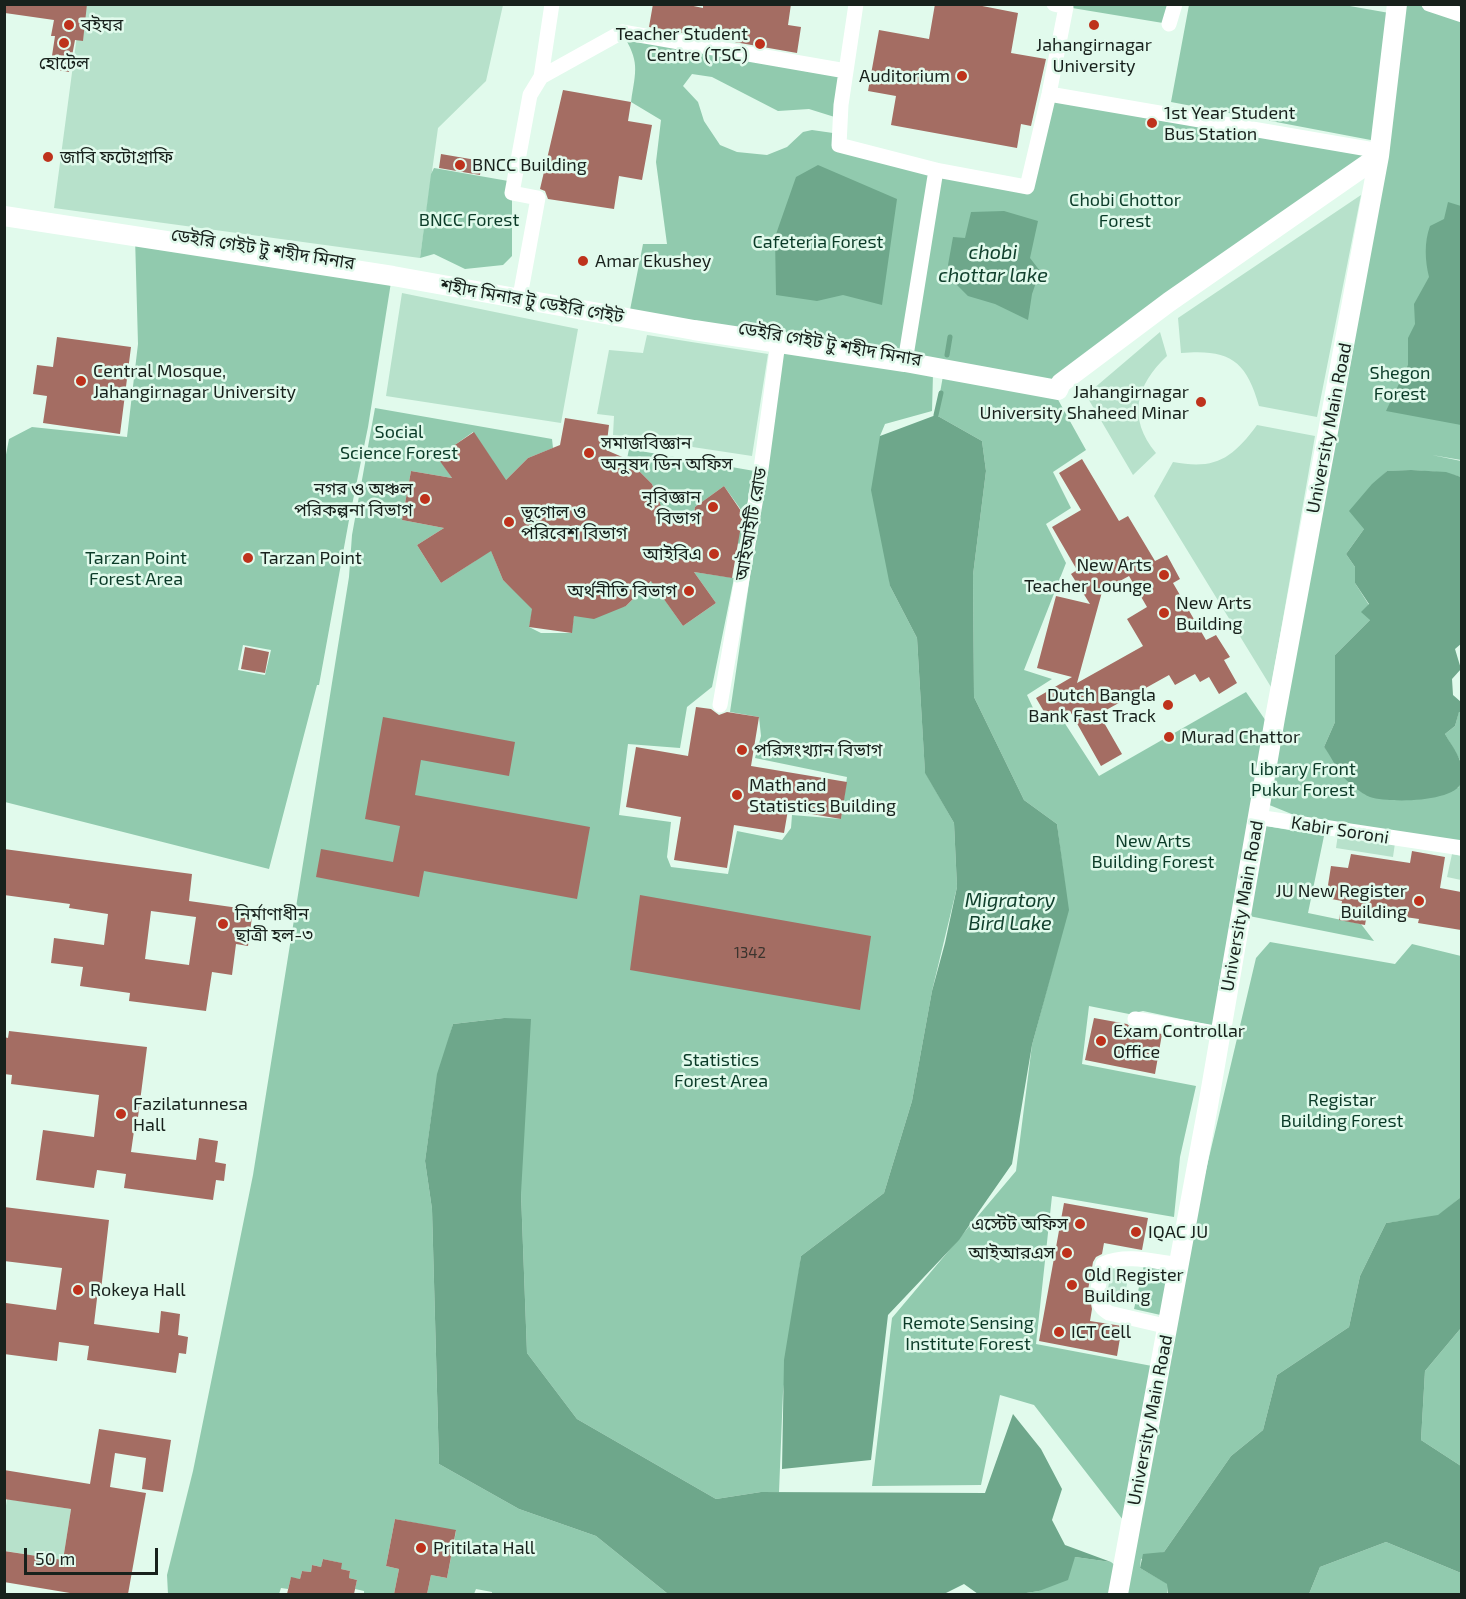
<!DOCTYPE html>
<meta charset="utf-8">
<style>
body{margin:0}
#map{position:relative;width:1466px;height:1599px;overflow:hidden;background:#e1faec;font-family:"Exo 2",sans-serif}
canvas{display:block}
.frame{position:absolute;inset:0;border:6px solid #18211c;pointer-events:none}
.scale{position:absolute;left:24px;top:1548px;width:134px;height:27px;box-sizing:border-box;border:3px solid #18211c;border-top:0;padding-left:8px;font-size:18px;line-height:21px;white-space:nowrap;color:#18211c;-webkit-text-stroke:4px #e1faec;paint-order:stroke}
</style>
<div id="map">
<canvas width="1466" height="1599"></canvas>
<div class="frame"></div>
<div class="scale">50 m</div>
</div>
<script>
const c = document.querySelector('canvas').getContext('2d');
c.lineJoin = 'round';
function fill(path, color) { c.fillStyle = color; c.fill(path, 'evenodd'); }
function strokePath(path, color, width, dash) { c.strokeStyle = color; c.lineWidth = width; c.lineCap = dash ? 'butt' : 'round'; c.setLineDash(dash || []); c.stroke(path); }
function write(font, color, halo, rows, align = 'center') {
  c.font = font + ' "Exo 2","Noto Sans Bengali",sans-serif'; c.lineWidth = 5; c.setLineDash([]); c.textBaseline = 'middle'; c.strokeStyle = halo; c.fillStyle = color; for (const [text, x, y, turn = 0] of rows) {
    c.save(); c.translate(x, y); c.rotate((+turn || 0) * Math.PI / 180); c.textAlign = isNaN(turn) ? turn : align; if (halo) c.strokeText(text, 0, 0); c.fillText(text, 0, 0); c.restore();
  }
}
const green = new Path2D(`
 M81 5H503L486 81 438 128 420 258 54 208Z
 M1361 195 1317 417 1259 406C1246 359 1228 349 1181 353L1178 318Z
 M402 293 578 329 561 423 386 396Z
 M1160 332 1167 356C1136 385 1127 418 1156 453L1133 475 1086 395Z
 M647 335 768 354 752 456 613 435 614 416 597 414 609 350 643 353Z
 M1257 425 1315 436 1271 687 1154 496 1173 462C1215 470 1232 459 1257 425Z
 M1338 834 1395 843 1393 857 1336 848Z
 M1452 854 1461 856V880L1447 877Z
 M1112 1268 1129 1272 1124 1301 1106 1299Z
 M7 1499 71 1509 63 1560 5 1551V1512Z`);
const forest = new Path2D(`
 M1054 5H1173L1169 24Z
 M1189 5H1344L1395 14 1397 5H1461V460L1432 455 1461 461V477C1437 470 1412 470 1387 471L1381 477 1364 529 1346 554 1355 567V583L1369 605 1370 620 1335 655V722L1324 747 1332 756 1342 776 1458 788 1461 781V848L1326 828 1262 802 1379 157 1061 383 630 310 643 244H667L656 162 661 120 631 102C636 69 640 62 622 33L846 76 841 119 809 109 778 111 712 77 692 74 683 86 698 102 704 121 720 145 737 152 767 155 787 147 803 132 812 130 840 134 839 145 1027 187 1049 94 1379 156 1376 141 1171 102Z
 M434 168 514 182 512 193V256L503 265 465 269 434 254 420 258 431 174Z
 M135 237 392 276 368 427 349 520 319 685H317L269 869 5 802 4 465 9 439 32 427 127 437 138 344ZM243 645 271 650 265 675 238 670Z
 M783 353 933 374 932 411 885 424 880 436 890 586 917 638 925 772 954 823 957 887 932 991 912 1101 884 1193 801 1256 783 1392 779 1492H761L716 1499 577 1419 527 1353 521 1193 504 1018 453 1024 435 1090 425 1161 432 1209 439 1464 519 1509 596 1536 668 1594H492V1592L476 1589 474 1594H427L431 1575 447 1578 456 1531 395 1519 386 1566 399 1569 394 1594H364V1591L355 1589 357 1580 349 1578 350 1571 341 1569V1563L323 1559 321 1567 312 1565 311 1572 302 1571 300 1579 291 1578 288 1589 281 1588 279 1594H168L167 1575 193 1471 253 1175 349 577 352 535 375 408 552 439 553 448 528 458 504 482 465 480 493 461 473 432 438 457 452 478 411 471 402 520 444 528 417 545 441 583 475 561 456 530 490 548 503 580 533 608 529 627 541 633H571L574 616 626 606 651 582 658 566 683 570 657 589 683 626 716 603 694 572 734 578 712 687 687 707 680 748 628 744 619 815 671 822 667 857 671 867 728 874 737 831 782 840 791 828 792 815 841 819 847 777 755 758 761 736 759 717 730 712Z
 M943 376 1056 396 1086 450 1053 472 1071 508 1046 524 1066 563 1024 670 1052 679 1027 695 1040 723 1064 722 1099 776 1246 692 1268 724 1214 1026 1143 1011 1129 1014 1089 1006 1082 1064 1196 1086 1180 1157 1174 1217 1052 1196 1036 1344 1152 1366 1123 1520 1034 1405 1000 1395 981 1485 872 1486 892 1318 1016 1171 1032 1045 1068 910 1057 824 1024 800 974 697 973 575 986 471 982 441 936 415Z
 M629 449 760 472 748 545 721 541 749 521 724 486 695 507 693 520 664 516 652 484 627 459Z
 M1459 711 1461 712V762L1445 734 1455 726Z
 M1266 826 1324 836 1308 913 1361 924 1374 941 1249 916Z
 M1270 942 1395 964 1412 944 1461 956V1197L1438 1216 1386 1223 1360 1276 1349 1327 1277 1375 1263 1430 1231 1456 1164 1552 1141 1559 1140 1568 1168 1584 1167 1594H1118L1169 1327 1256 958Z
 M1144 1265 1175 1271 1165 1316 1134 1309Z
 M1461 1328V1466L1421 1440 1425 1371Z
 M1386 1542 1461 1573V1594H1309L1320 1567Z
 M1075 1557 1111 1562 1116 1566 1110 1594H1020L1039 1591Z`);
const water = new Path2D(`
 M818 165 897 199 882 305 843 295 817 301 776 295 775 237 796 177Z
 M1448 202 1461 206V425L1386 411 1408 365V338L1415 324 1414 304 1429 277C1425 261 1424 242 1430 226L1444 219Z
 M1004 211 1038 221 1030 258 1040 271 1032 294 1028 320 995 304 968 296 956 284 948 265 953 237 965 238 971 212Z
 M936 415 982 441 986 471 973 575 974 697 1024 800 1057 824 1069 910 1032 1045 1012 1164 959 1240 888 1315 871 1460 782 1469 784 1360 801 1256 884 1193 912 1101 932 991 945 943 957 887 954 823 925 773 917 638 890 586 871 490 880 436Z
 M1411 470 1446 472 1461 477 1462 643 1455 649 1461 669 1452 679 1453 695 1461 702V712H1459L1455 726 1445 734C1454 749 1466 764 1462 781 1456 803 1388 803 1370 797 1362 794 1346 781 1341 774 1335 766 1331 756 1324 747L1335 722V655L1370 620 1361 612 1369 604 1355 583V567L1346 554 1364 529 1349 511 1372 484 1387 471Z
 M504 1018 531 1019 521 1193 527 1353 577 1419 716 1499 761 1492 985 1493 1013 1414 1041 1449 1062 1489 1052 1520 1065 1545 1111 1562 1075 1557 1068 1580 1039 1591 1020 1594H978L964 1584 944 1594H668L596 1536 519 1509 439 1464 432 1209 425 1161 437 1074 453 1024Z
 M1461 1197V1328L1425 1371 1421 1440 1461 1466V1573L1386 1542 1320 1567 1309 1594H1168L1167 1584 1140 1568 1143 1554 1164 1552 1231 1456 1263 1430 1277 1375 1349 1327 1360 1276 1386 1223 1438 1215Z`);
const stream = new Path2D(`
 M947 355 950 337
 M936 415 941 393`);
const building = new Path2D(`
 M5 4H87L83 41 75 40 69 72 50 69 55 36H51L54 20 5 13Z
 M653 4H684L703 8V4H791L788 25 801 27 797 53 649 27Z
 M935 4H972L1018 13 1011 53 1046 59 1031 126 1021 124 1017 148 891 125 896 96 868 91 879 30 929 39Z
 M563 90 631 102 628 121 652 125 642 180 619 176 614 209 548 199 545 191 540 189Z
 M441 154 482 161 480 175 439 168Z
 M57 337 131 347 120 434 43 423 47 396 33 394 37 365 53 367Z
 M565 418 609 425 606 450 627 459 652 484 665 516 693 520 695 507 724 486 743 514 732 578 694 572 716 603 683 626 651 581 626 606 594 619 574 616 572 633 529 627 532 609 503 580 491 551 441 583 417 545 444 528 402 520 411 471 452 478 437 457 474 432 506 480 528 458 560 445Z
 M1082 459 1119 521 1128 516 1155 561 1167 555 1180 579 1173 583 1206 640 1216 635 1230 657 1224 660 1237 683 1219 694 1209 677 1200 682 1195 674 1175 685 1169 675 1099 714 1122 754 1101 766 1070 711 1058 718 1054 711 1046 715 1036 698 1072 677 1037 668 1056 596 1090 604 1071 574 1077 570 1052 527 1081 510 1059 473ZM1129 576 1147 607 1127 619 1143 646 1077 683 1105 581 1109 587Z
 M245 647 269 652 265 673 241 669Z
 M696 707 711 709 719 715 727 712 759 717 751 766 847 782 841 819 788 810 784 833 734 825 727 868 674 860 681 817 626 807 636 747 688 756Z
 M383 717 515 742 509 776 421 760 415 795 590 827 577 899 424 871 419 897 316 877 321 849 393 862 400 826 365 819Z
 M4 849 192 874 189 901 253 910 248 946 236 944 232 975 212 972 206 1011 129 1001 130 993 80 986 83 967 51 963 54 938 104 945 108 914 69 908 70 904 4 895ZM151 911 196 917 189 965 145 959Z
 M1412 851 1445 857 1440 888 1461 892V930L1418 923 1419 919 1405 917V914L1368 908 1365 925 1339 920 1342 901 1326 898 1331 866 1348 868 1351 854 1410 863Z
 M640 895 871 936 860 1010 630 970Z
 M1094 1018 1127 1024 1133 1029 1162 1034 1155 1074 1085 1060Z
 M9 1031 147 1047 138 1117H136L131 1152 196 1160 199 1138 218 1141 215 1162 226 1164 224 1181 216 1180 213 1200 124 1188 126 1174 97 1170 94 1188 36 1180 43 1130 94 1137 99 1095 11 1084 12 1075 4 1074V1037L8 1038Z
 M1064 1203 1148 1218 1142 1250 1104 1243 1102 1254 1096 1257 1093 1262 1088 1290 1092 1309 1090 1321 1122 1326 1117 1356 1039 1341Z
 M4 1207 109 1220 101 1290H98L94 1324 159 1333 161 1311 180 1314 178 1335 188 1337 186 1354 179 1353 176 1373 87 1360 89 1346 59 1342 57 1361 4 1354 6 1303 56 1310 62 1268 4 1261Z
 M99 1429 171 1440 163 1492 142 1489 146 1458 115 1453 110 1487 146 1493 128 1594H76L4 1582V1551L63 1560 71 1509 4 1499V1470L90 1484Z
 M395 1519 456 1530 447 1578 431 1575 427 1594H394L399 1569 386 1566Z
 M323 1559 342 1563 341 1569 350 1571 349 1578 357 1580 354 1594H287L291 1577 300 1579 302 1571 311 1572 312 1565 321 1567Z`);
const minor = new Path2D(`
 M856 4 841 105 839 145 936 170 1027 187 1049 94 1066 7 1054 4
 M1429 4 1462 15
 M1169 24 1175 4
 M541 77 552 4
 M1049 94 1380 151
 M518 298 521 291 538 198 512 193 530 95 541 77 622 32 846 71
 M905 362 936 170
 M720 705 761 469 779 335
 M1257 817 1462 848
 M1135 1019 1220 1034
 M1169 1327 1109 1313C1090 1303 1100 1282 1103 1264 1127 1253 1155 1262 1180 1265`);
const tertiary = new Path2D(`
 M4 216 393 276 694 330 905 362 1058 390 1061 383 1169 302 1379 156
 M1118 1594 1208 1106 1275 718 1379 156 1397 4`);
const markers = [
 [69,25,6,"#be321c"],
 [1094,25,6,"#be321c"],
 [64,43,6,"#be321c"],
 [760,44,6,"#be321c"],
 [962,76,6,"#be321c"],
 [1152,123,6,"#be321c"],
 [48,157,6,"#be321c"],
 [460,165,6,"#be321c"],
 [583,261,6,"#be321c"],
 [81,381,6,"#be321c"],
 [1201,402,6,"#be321c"],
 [589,453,6,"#be321c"],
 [425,499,6,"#be321c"],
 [713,507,6,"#be321c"],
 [509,522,6,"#be321c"],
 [714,554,6,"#be321c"],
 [248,558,6,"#be321c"],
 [1164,575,6,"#be321c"],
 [689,591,6,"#be321c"],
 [1164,613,6,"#be321c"],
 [1168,705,6,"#be321c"],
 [1169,737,6,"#be321c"],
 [742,750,6,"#be321c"],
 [737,795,6,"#be321c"],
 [1419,901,6,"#be321c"],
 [223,924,6,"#be321c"],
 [1101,1041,6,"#be321c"],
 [121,1114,6,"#be321c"],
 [1080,1224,6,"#be321c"],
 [1136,1232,6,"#be321c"],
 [1067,1253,6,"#be321c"],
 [1072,1285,6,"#be321c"],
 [78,1290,6,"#be321c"],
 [1059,1332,6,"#be321c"],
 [421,1548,6,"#be321c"]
];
const numberNames = [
 ["1342",750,953]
];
const poiNames = [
 ["বইঘর",81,25],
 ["Teacher Student",748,34,"right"],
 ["Centre (TSC)",748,55,"right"],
 ["Jahangirnagar",1094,45,"center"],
 ["University",1094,66,"center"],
 ["হোটেল",64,63,"center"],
 ["Auditorium",950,76,"right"],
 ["1st Year Student",1164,113],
 ["Bus Station",1164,134],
 ["জাবি ফটোগ্রাফি",60,157],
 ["BNCC Building",472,165],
 ["Amar Ekushey",595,261],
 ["Central Mosque,",93,371],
 ["Jahangirnagar University",93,392],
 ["Jahangirnagar",1189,392,"right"],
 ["University Shaheed Minar",1189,413,"right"],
 ["সমাজবিজ্ঞান",601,443],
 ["অনুষদ ডিন অফিস",601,464],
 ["নগর ও অঞ্চল",413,489,"right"],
 ["পরিকল্পনা বিভাগ",413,510,"right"],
 ["নৃবিজ্ঞান",701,497,"right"],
 ["বিভাগ",701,518,"right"],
 ["ভূগোল ও",521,512],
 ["পরিবেশ বিভাগ",521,533],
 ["আইবিএ",702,554,"right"],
 ["Tarzan Point",260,558],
 ["New Arts",1152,565,"right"],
 ["Teacher Lounge",1152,586,"right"],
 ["অর্থনীতি বিভাগ",677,591,"right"],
 ["New Arts",1176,603],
 ["Building",1176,624],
 ["Dutch Bangla",1156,695,"right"],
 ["Bank Fast Track",1156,716,"right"],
 ["Murad Chattor",1181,737],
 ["পরিসংখ্যান বিভাগ",754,750],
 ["Math and",749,785],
 ["Statistics Building",749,806],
 ["JU New Register",1407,891,"right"],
 ["Building",1407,912,"right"],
 ["নির্মাণাধীন",235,914],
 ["ছাত্রী হল-৩",235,935],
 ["Exam Controllar",1113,1031],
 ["Office",1113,1052],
 ["Fazilatunnesa",133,1104],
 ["Hall",133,1125],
 ["এস্টেট অফিস",1068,1224,"right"],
 ["IQAC JU",1148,1232],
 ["আইআরএস",1055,1253,"right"],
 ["Old Register",1084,1275],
 ["Building",1084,1296],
 ["Rokeya Hall",90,1290],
 ["ICT Cell",1071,1332],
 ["Pritilata Hall",433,1548]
];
const parkNames = [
 ["Chobi Chottor",1125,200],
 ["Forest",1125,221],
 ["BNCC Forest",469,220],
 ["Cafeteria Forest",818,242],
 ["Shegon",1400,373],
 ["Forest",1400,394],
 ["Social",399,432],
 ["Science Forest",399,453],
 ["Tarzan Point",136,558],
 ["Forest Area",136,579],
 ["Library Front",1303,769],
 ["Pukur Forest",1303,790],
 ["New Arts",1153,841],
 ["Building Forest",1153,862],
 ["Statistics",721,1060],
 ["Forest Area",721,1081],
 ["Registar",1342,1100],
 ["Building Forest",1342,1121],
 ["Remote Sensing",968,1323],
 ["Institute Forest",968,1344]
];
const streetNames = [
 ["ডেইরি গেইট টু শহীদ মিনার",263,249,9],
 ["শহীদ মিনার টু ডেইরি গেইট",532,301,10],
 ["ডেইরি গেইট টু শহীদ মিনার",830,344,10],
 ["University Main Road",1329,428,-79],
 ["আইআইটি রোড",751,524,-80],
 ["Kabir Soroni",1340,830,9],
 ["University Main Road",1242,906,-80],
 ["University Main Road",1150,1420,-79]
];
const waterNames = [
 ["chobi",993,252],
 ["chottar lake",993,275],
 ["Migratory",1010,900],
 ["Bird Lake",1010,923]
];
fill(green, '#b7e1cb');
fill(forest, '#91caae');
fill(water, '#6ea78b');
strokePath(stream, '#6ea78b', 5);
fill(building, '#a46d63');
strokePath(minor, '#fff', 15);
strokePath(tertiary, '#fff', 20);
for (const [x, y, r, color] of markers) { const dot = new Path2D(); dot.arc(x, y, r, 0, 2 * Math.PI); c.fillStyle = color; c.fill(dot); strokePath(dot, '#e1faec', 2); }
write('15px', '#3b342e', null, numberNames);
write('18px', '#18211c', '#e1faec', poiNames, 'left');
write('18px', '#0b3b28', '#e1faec', parkNames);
write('18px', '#18211c', '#e1faec', streetNames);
write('italic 20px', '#11402d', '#e1faec', waterNames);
</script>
